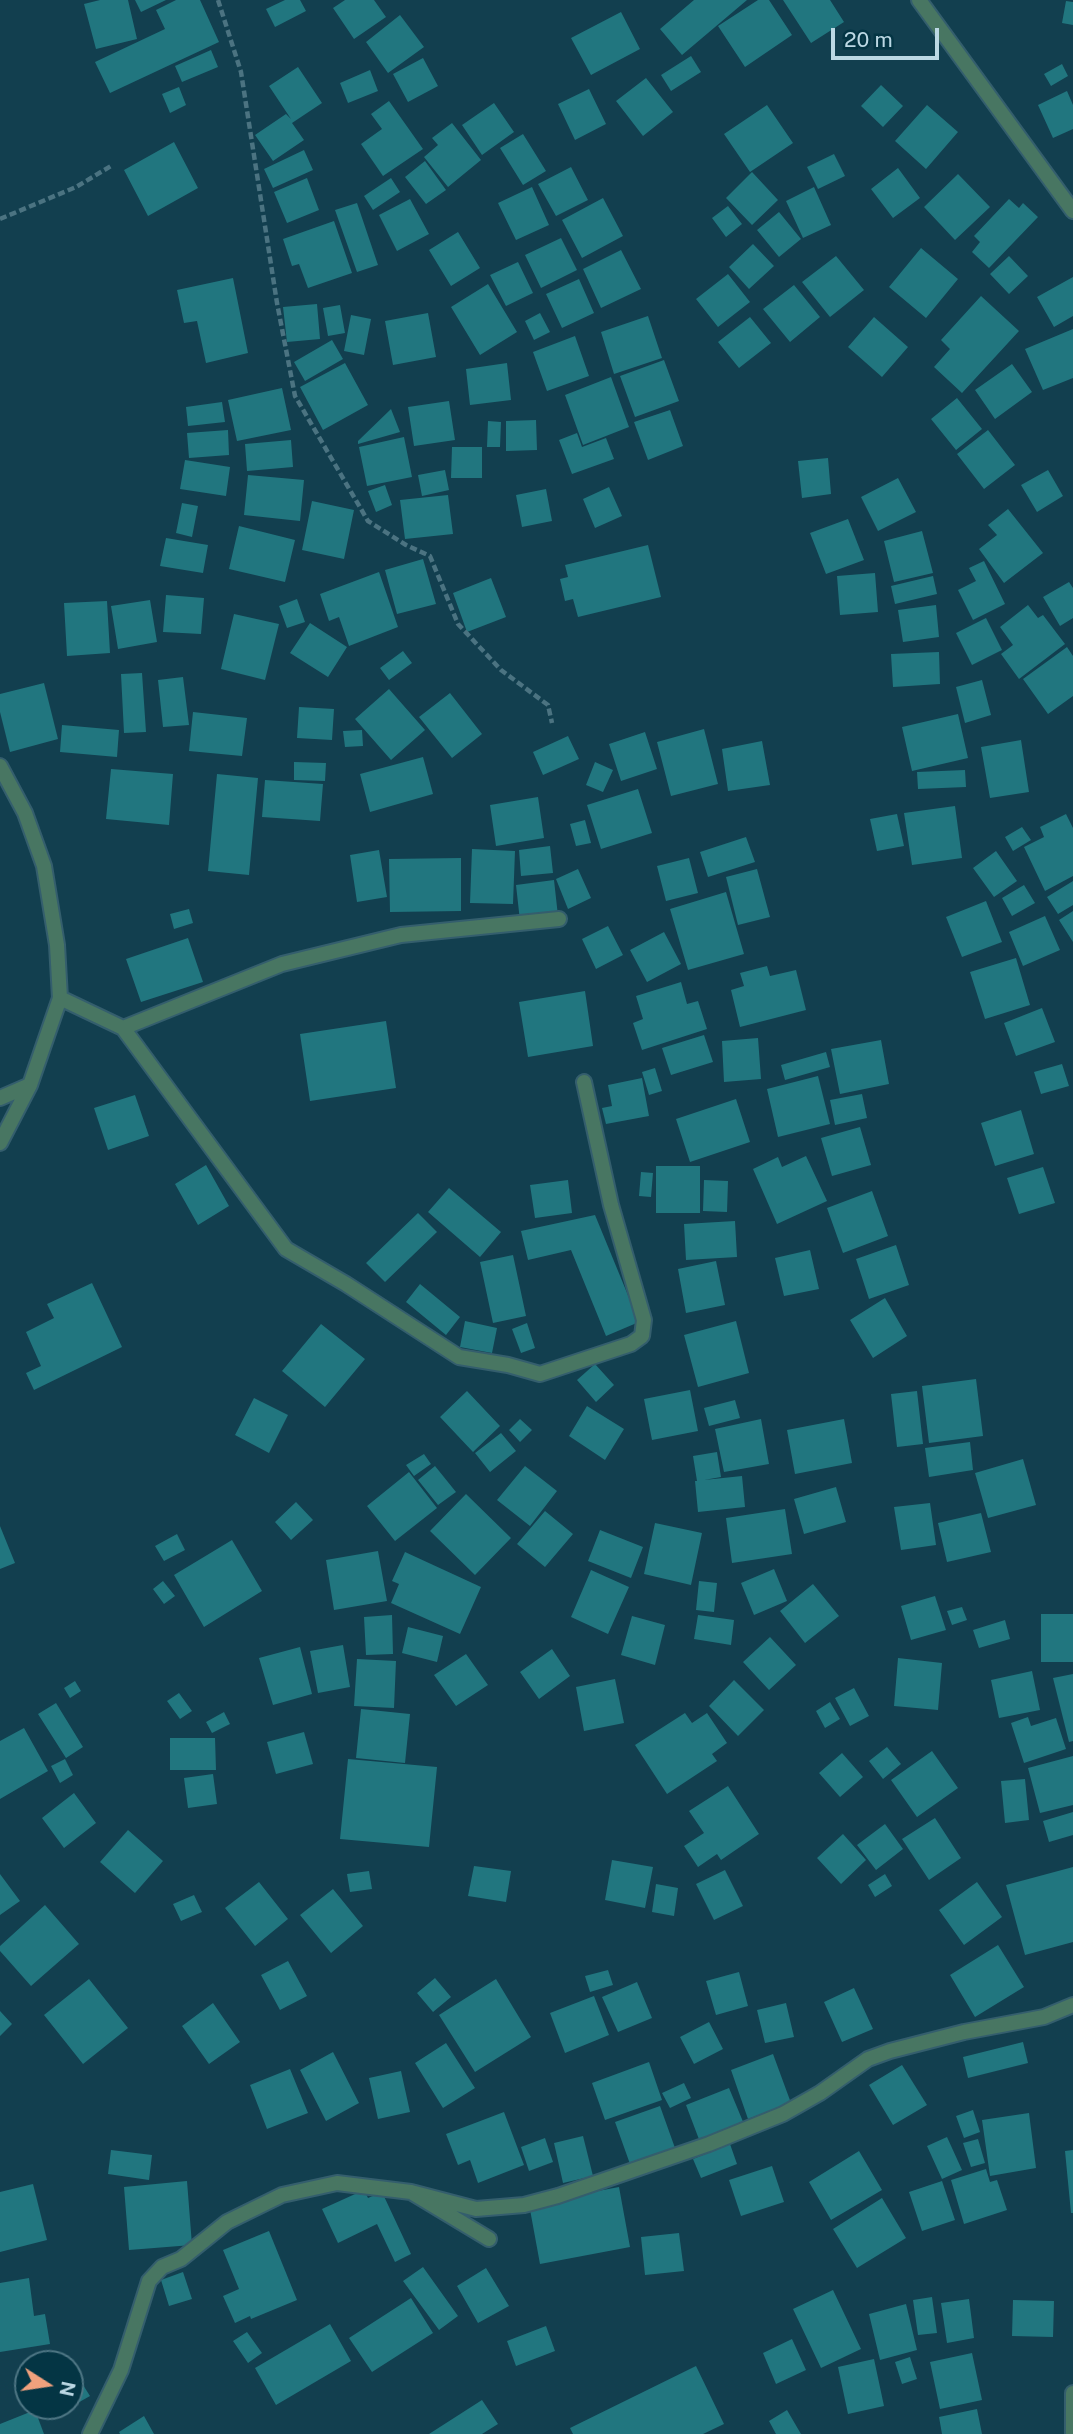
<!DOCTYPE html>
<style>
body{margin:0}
#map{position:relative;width:1073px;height:2434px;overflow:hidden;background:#123f4f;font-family:"Public Sans",sans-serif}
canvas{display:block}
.north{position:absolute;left:14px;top:2350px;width:70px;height:70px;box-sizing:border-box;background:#043544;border:2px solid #4e7684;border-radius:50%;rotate:102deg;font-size:19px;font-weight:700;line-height:28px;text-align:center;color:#bcd8e4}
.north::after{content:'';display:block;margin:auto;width:24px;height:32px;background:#f1a17d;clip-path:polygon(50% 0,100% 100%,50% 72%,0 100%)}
.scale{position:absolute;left:831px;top:28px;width:108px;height:32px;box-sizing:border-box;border:4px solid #bcd8e4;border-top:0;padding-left:9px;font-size:21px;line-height:24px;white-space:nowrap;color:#bcd8e4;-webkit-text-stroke:5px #043544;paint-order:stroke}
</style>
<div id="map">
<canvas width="1073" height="2434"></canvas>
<div class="north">N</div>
<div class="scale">20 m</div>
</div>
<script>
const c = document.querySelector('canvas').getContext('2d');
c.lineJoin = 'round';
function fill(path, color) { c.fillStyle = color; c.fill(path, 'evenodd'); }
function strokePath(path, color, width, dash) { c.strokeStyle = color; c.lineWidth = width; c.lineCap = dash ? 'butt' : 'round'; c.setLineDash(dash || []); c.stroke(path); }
const building = new Path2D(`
 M100 0H128L137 39 96 49 84 4Z
 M135 0H166L141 12Z
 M176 0H200L219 42 110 93 95 62 165 29 156 10Z
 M285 0H300L306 11 275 27 266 9Z
 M345 0H374L386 17 354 39 333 8Z
 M694 0H747L682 55 660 29Z
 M758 0H769L792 35 745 67 718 26Z
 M783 0H830L844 22 811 43Z
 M1066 1 1073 2V25L1062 23Z
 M621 12 640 49 591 75 571 38Z
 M400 15 424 47 388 73 366 42Z
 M211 50 218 67 182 82 175 66Z
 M691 56 701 72 671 91 661 75Z
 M423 58 438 86 408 102 393 74Z
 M1062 64 1068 76 1051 86 1044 74Z
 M298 67 322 103 292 123 304 140 273 161 255 135 286 114 291 119 269 86Z
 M370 70 378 91 348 103 340 83Z
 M646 78 673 112 643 136 616 101Z
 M881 85 903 106 883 127 861 106Z
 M179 87 186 105 170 113 162 94Z
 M589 89 606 124 575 140 558 104Z
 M1067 91 1073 105V129L1053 138 1038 105Z
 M389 101 423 149 383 176 361 144 382 129 371 114Z
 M494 103 514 132 482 155 462 125Z
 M767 105 793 143 750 172 724 134Z
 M927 105 958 132 926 169 895 141Z
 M452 123 481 160 448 187 424 157 438 145 432 138Z
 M523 134 546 171 523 185 500 148Z
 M174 142 198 188 148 216 124 170Z
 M304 150 313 170 273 188 264 169Z
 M834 154 845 176 818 189 807 167Z
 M425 161 446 190 426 204 405 177Z
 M571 167 588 200 556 216 538 184Z
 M898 168 920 198 893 218 871 189Z
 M752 172 778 200 752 225 726 198Z
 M958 174 990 207 955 240 924 207Z
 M307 178 319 210 287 223 274 192Z
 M391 178 400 192 373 210 364 196Z
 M532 187 549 225 516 240 498 203Z
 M814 187 831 225 803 238 786 201Z
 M603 198 623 236 582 258 562 220Z
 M410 199 429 234 397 251 379 215Z
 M1009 199 1019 208 1023 203 1038 217 989 268 972 252 980 242 974 236Z
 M357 203 378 265 357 272 335 210Z
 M728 206 742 224 726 237 712 218Z
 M779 212 801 239 779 257 757 230Z
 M334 221 352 273 308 288 299 264 292 266 283 239Z
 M458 232 480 268 451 286 429 250Z
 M561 238 577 270 541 288 525 255Z
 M753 244 774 266 749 289 729 267Z
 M921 248 958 279 926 318 889 287Z
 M621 250 641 289 601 308 583 269Z
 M836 256 864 290 830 317 802 282Z
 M1009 256 1028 276 1009 294 990 274Z
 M518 262 533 293 506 306 490 275Z
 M728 274 750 302 718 327 696 299Z
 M1073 277V316L1054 327 1037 297Z
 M233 278 248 353 206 363 197 321 184 323 177 290Z
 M579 279 594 313 562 328 546 294Z
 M488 284 517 332 480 355 451 307Z
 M794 285 820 317 790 342 763 309Z
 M981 296 1019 331 962 393 934 367 950 349 941 340Z
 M317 304 320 339 287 342 283 307Z
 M340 305 345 333 328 336 323 308Z
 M428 313 436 357 393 365 385 321Z
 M540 313 550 332 534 340 525 321Z
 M351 315 371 319 364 355 344 351Z
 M648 316 662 358 614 374 601 332Z
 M750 317 771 343 739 368 718 342Z
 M874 317 908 347 882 377 848 347Z
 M1073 329V378L1043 390 1025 349Z
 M575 336 589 376 547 391 533 352Z
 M332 340 343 359 305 381 294 362Z
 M664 360 679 401 635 417 620 376Z
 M345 363 368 405 323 430 300 387Z
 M507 363 511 400 470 405 466 369Z
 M1012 364 1032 392 995 419 975 390Z
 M611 377 629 427 583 445 565 395Z
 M282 388 291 430 237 441 228 400Z
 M957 398 982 429 956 450 931 419Z
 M449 401 455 440 414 446 408 407Z
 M222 402 225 422 188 426 186 407Z
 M391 409 400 432 358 444V441Z
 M670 410 683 446 648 460 634 422Z
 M536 420 537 450 506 451V421Z
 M488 421 501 422 500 447H487Z
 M228 430 229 455 189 458 187 433Z
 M988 430 1015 465 984 489 957 454Z
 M577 433 582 447 606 438 614 459 572 474 559 440Z
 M404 437 412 477 367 486 359 447Z
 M291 440 293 467 247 471 245 444Z
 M452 447H482V478H451Z
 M828 458 831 494 802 498 798 461Z
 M185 460 230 467 226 496 180 489Z
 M445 470 449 490 422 496 418 475Z
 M1048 470 1063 496 1037 512 1021 485Z
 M248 475 304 480 300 521 244 515Z
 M898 478 916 512 878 531 861 497Z
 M385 485 392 505 376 512 368 491Z
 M609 487 622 516 595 528 583 499Z
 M546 489 552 521 522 527 516 495Z
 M448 495 453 534 405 539 400 500Z
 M312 501 354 510 344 559 302 550Z
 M182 503 198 506 192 537 176 533Z
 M1008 509 1043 553 1004 583 979 549 997 535 988 525Z
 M848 519 864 560 826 574 810 533Z
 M239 526 295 540 285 582 229 569Z
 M922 531 933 573 894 582 884 541Z
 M166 538 208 545 203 573 160 566Z
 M648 545 661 597 578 617 573 599 565 601 560 579 568 577 565 565Z
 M423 559 436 604 397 614 385 570Z
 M984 561 1005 604 973 620 958 590 976 581 969 568Z
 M379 572 398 627 349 646 339 617 329 621 320 594Z
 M875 573 878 612 840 615 837 576Z
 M933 576 937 594 895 604 891 586Z
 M491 578 506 617 467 632 453 593Z
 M1069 582 1073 588V618L1060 626 1043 597Z
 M166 595 204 598 201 634 163 632Z
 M297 599 305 622 287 628 279 606Z
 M150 600 157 642 118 649 111 606Z
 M107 601 110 653 67 656 64 603Z
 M936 605 939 637 903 642 898 610Z
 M1028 605 1038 618 1043 615 1065 644 1019 679 1001 654 1013 645 1000 627Z
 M234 614 279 624 265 680 221 669Z
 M986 618 1002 650 972 665 956 633Z
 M310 623 347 647 328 677 290 653Z
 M1067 647 1073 656V696L1048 714 1023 679Z
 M403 651 412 663 389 680 380 668Z
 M939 652 940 684 893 687 891 654Z
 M142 673 146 732 124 733 121 674Z
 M183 677 189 725 163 727 158 680Z
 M982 680 991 715 965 723 956 687Z
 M44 683 58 739 10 752 0 712V694Z
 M389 689 425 730 391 760 355 719Z
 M450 693 482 734 452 758 419 717Z
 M299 707 334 709 332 740 297 738Z
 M193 712 247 718 242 756 189 751Z
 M958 714 968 758 912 771 902 727Z
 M62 725 119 730 117 757 60 752Z
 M704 729 718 784 671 796 657 742Z
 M362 730 363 746 345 747 343 731Z
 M645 732 657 769 621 781 609 744Z
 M568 736 579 759 543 775 533 752Z
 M1021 740 1029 792 990 798 981 747Z
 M762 741 770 785 728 791 722 749Z
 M423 757 433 794 370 812 360 774Z
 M294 762 326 763 325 781 294 780Z
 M595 762 613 770 603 792 586 785Z
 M111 769 173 774 169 825 106 819Z
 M965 770 966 787 918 789 917 772Z
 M217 774 258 778 249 875 208 871Z
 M265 780 323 784 320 821 262 817Z
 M638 789 652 833 601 849 587 805Z
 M538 797 544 838 496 846 490 805Z
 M955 806 962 858 912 865 904 813Z
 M897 814 904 846 877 851 870 819Z
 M1066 814 1073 828V876L1045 891 1024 847 1044 837 1040 827Z
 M585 820 591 843 576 846 570 824Z
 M1022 827 1031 840 1013 851 1005 837Z
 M746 837 755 862 708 877 700 852Z
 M550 846 553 873 521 876 519 850Z
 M472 849 515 851 513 904 470 903Z
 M379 850 387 897 357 902 350 855Z
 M996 851 1017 881 994 897 973 868Z
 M461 858V911L390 912 389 859Z
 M689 858 698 893 666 901 657 866Z
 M578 869 591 898 568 909 556 879Z
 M757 869 770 917 738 925 726 877Z
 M554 880 558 916 520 921 516 885Z
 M1073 881V905L1058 914 1047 897Z
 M1024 885 1035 903 1012 916 1002 898Z
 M726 892 744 954 688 970 670 909Z
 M986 901 1002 942 962 957 946 917Z
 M189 909 193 923 174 929 170 914Z
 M1073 911V942L1059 920Z
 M1045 916 1060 950 1023 966 1009 932Z
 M608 926 623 955 596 969 582 939Z
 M664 932 681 964 647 982 630 950Z
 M188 938 203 982 141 1002 126 959Z
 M1016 958 1030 1005 985 1019 970 972Z
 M767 966 770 976 796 970 806 1010 740 1027 731 990 744 986 740 973Z
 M681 982 687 1004 698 1001 707 1029 642 1050 633 1023 643 1019 636 996Z
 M585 991 593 1046 528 1057 519 1002Z
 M1042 1008 1055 1042 1016 1056 1004 1023Z
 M386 1021 396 1088 310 1101 300 1034Z
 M704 1035 713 1062 671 1075 662 1048Z
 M758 1038 761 1079 724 1082 722 1041Z
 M881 1040 889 1084 840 1094 831 1049Z
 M826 1052 830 1067 785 1080 781 1065Z
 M1062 1064 1069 1086 1041 1094 1034 1072Z
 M655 1068 662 1091 649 1095 642 1072Z
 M818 1076 830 1124 778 1137 767 1089Z
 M642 1078 649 1116 606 1124 602 1108 612 1106 608 1085Z
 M862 1094 867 1118 835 1125 830 1100Z
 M135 1095 149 1136 108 1150 94 1108Z
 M736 1099 750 1142 690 1162 676 1119Z
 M1021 1110 1034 1154 995 1166 981 1123Z
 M860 1127 871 1165 832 1176 821 1138Z
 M806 1156 827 1201 777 1224 753 1169 778 1157 782 1167Z
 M206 1165 229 1206 198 1225 175 1184Z
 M656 1166H700V1213H656Z
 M1043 1167 1055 1203 1019 1214 1007 1178Z
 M641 1172 653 1173 651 1197 639 1196Z
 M568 1180 572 1213 535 1218 530 1185Z
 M704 1180 728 1181 727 1212 703 1211Z
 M449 1188 501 1232 480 1257 428 1212Z
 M872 1191 888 1236 843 1253 827 1208Z
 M418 1213 437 1232 385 1282 366 1263Z
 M595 1215 639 1322 606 1336 571 1250 528 1260 521 1231Z
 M735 1221 737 1257 686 1260 684 1224Z
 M896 1245 909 1285 869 1299 856 1259Z
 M810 1250 819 1289 784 1296 775 1258Z
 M513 1255 526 1316 493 1323 480 1262Z
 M716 1261 725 1305 686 1313 678 1269Z
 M92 1283 122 1347 34 1390 26 1373 41 1366 26 1332 54 1318 47 1304Z
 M420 1284 460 1317 446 1335 406 1302Z
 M885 1298 907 1336 873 1358 850 1320Z
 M465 1321 497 1328 492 1353 460 1347Z
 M736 1321 749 1373 698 1387 684 1335Z
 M527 1323 535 1348 521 1353 512 1329Z
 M321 1324 365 1359 325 1407 282 1371Z
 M595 1364 614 1385 596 1402 577 1380Z
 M976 1379 983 1436 929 1443 922 1386Z
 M690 1390 698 1431 652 1440 644 1399Z
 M467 1391 500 1426 473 1452 440 1417Z
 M917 1391 923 1444 897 1447 891 1394Z
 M254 1398 288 1415 269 1453 235 1435Z
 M735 1400 740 1418 709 1426 704 1408Z
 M587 1406 624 1429 605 1460 569 1436Z
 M520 1419 532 1430 520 1442 509 1430Z
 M761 1419 769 1464 724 1472 715 1429Z
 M844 1419 852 1463 795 1474 787 1430Z
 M501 1433 516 1451 490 1472 475 1453Z
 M970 1442 973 1470 929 1477 925 1448Z
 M717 1452 721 1477 704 1480 742 1476 745 1507 698 1512 695 1481H697L693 1456Z
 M424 1454 431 1464 414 1476 406 1465Z
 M1023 1459 1036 1505 988 1518 975 1473Z
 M435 1466 456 1492 438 1505 418 1480Z
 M525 1466 557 1491 530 1526 497 1500Z
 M409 1472 437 1508 395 1541 367 1506Z
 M836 1487 846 1522 804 1534 794 1499Z
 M466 1494 511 1538 475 1575 430 1531Z
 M296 1502 313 1520 291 1540 275 1522Z
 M930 1503 936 1545 901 1550 894 1507Z
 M785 1509 792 1554 732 1563 726 1518Z
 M545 1511 573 1534 545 1567 517 1544Z
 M981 1513 991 1552 947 1562 938 1523Z
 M655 1523 702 1533 691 1585 644 1574Z
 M0 1526 15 1563 0 1569Z
 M600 1530 643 1547 631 1578 588 1561Z
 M177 1534 185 1550 164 1561 155 1546Z
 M232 1540 262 1591 204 1627 174 1575Z
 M378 1551 387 1601 334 1610 326 1560Z
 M405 1552 481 1587 460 1634 391 1603 399 1584 392 1581Z
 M774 1569 787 1601 754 1615 741 1583Z
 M591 1570 629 1587 608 1634 571 1617Z
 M163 1581 175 1596 164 1604 153 1589Z
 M699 1581 717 1583 714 1612 696 1610Z
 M813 1584 839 1616 805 1643 780 1611Z
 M935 1596 946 1630 911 1640 901 1606Z
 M962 1607 967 1620 952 1625 947 1611Z
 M1041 1614H1073V1662H1041Z
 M392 1615 393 1654 366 1655 364 1617Z
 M698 1615 734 1620 731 1645 694 1639Z
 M632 1616 665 1625 655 1665 621 1655Z
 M1005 1620 1010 1639 979 1648 973 1630Z
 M408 1627 443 1636 437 1662 402 1653Z
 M770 1637 796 1665 769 1690 743 1662Z
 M343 1645 350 1687 318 1693 310 1651Z
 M300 1647 312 1694 273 1705 259 1658Z
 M552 1649 570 1676 539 1699 520 1672Z
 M466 1654 488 1685 456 1706 434 1675Z
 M898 1658 942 1663 938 1710 894 1706Z
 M357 1659 396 1661 394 1708 354 1706Z
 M1032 1671 1040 1710 999 1718 991 1680Z
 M1073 1674V1741L1069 1742 1053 1678Z
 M615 1679 624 1723 584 1731 576 1687Z
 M734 1680 764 1710 738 1736 709 1706Z
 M75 1681 81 1691 70 1698 64 1688Z
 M854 1688 869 1716 850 1726 835 1698Z
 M179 1693 192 1711 180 1719 167 1701Z
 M830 1702 840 1719 825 1728 816 1711Z
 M56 1703 83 1747 66 1758 38 1714Z
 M361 1709 410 1714 405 1763 356 1758Z
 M224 1712 230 1724 212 1733 206 1722Z
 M685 1713 692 1723 707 1713 727 1743 712 1754 717 1761 667 1794 635 1745Z
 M1028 1717 1031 1726 1056 1718 1066 1749 1024 1763 1011 1723Z
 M24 1728 48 1771 0 1799V1741Z
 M304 1732 313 1764 276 1774 267 1742Z
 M170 1738H215L216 1770H170Z
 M887 1747 901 1764 883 1779 869 1761Z
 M932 1751 958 1788 917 1817 891 1780Z
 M842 1753 863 1777 840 1797 819 1773Z
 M1073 1756V1805L1040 1813 1028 1768Z
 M65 1759 73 1775 60 1783 51 1766Z
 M348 1759 437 1767 429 1847 340 1839Z
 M213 1774 217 1804 188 1808 184 1778Z
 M1025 1779 1029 1820 1005 1823 1001 1781Z
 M728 1786 759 1834 721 1860 717 1854 698 1867 684 1846 704 1833 689 1811Z
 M74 1793 96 1823 64 1848 42 1818Z
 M1073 1812V1835L1049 1842 1043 1821Z
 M935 1818 961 1858 929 1880 902 1839Z
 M885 1824 903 1849 876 1870 857 1845Z
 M128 1830 163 1861 135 1893 100 1862Z
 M843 1834 866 1860 841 1884 817 1858Z
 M612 1860 653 1867 645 1908 605 1900Z
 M474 1866 511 1871 506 1902 468 1896Z
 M1073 1867V1942L1025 1955 1006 1885Z
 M725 1870 743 1906 714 1920 696 1884Z
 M369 1871 372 1889 350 1892 347 1874Z
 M0 1874 20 1901 0 1915Z
 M885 1874 892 1886 875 1897 868 1885Z
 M259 1882 288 1919 255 1946 225 1908Z
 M977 1882 1002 1917 964 1945 939 1910Z
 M656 1884 678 1888 674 1916 652 1912Z
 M333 1889 363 1926 331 1953 300 1915Z
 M194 1895 202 1912 181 1921 173 1904Z
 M45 1905 79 1944 31 1986 0 1951V1946Z
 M998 1945 1024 1987 975 2017 950 1975Z
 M288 1961 307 1996 280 2010 261 1975Z
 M608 1970 613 1985 590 1992 585 1976Z
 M739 1972 748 2006 716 2015 706 1981Z
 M435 1978 451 1997 433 2012 417 1993Z
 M89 1979 128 2028 83 2064 44 2015Z
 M496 1979 531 2037 475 2072 439 2015Z
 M637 1982 652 2018 618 2032 602 1997Z
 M854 1988 873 2029 842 2042 824 2002Z
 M594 1996 609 2035 565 2053 550 2013Z
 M213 2003 240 2042 209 2064 182 2026Z
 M786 2003 794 2037 765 2043 757 2010Z
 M0 2011 12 2024 0 2036Z
 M709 2022 723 2049 694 2064 680 2037Z
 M1023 2042 1028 2063 968 2078 963 2057Z
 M446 2043 475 2088 443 2108 415 2063Z
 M333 2052 359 2103 326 2121 300 2070Z
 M773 2054 791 2103 748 2119 731 2070Z
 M649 2062 662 2100 605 2120 592 2083Z
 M902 2065 927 2105 893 2125 869 2085Z
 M290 2069 308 2113 267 2129 250 2085Z
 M401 2071 410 2112 378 2119 369 2078Z
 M684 2083 691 2098 670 2108 662 2093Z
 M729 2088 744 2124 700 2142 686 2105Z
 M660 2106 675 2148 630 2164 615 2122Z
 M973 2110 980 2132 964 2138 956 2116Z
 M504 2112 524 2165 478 2183 470 2160 458 2165 446 2134Z
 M1029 2113 1036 2168 990 2176 982 2120Z
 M583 2136 593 2176 563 2183 554 2143Z
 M947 2137 962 2170 942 2179 927 2146Z
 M545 2138 553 2162 529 2171 521 2147Z
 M978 2139 985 2163 971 2167 963 2143Z
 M730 2144 737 2164 701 2178 693 2159Z
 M111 2150 152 2155 149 2180 108 2174Z
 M1073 2150V2213H1071L1065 2151Z
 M859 2151 882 2190 831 2220 809 2182Z
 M772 2166 784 2202 741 2216 729 2180Z
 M986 2169 990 2182 997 2180 1007 2210 964 2224 951 2180Z
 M187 2181 192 2245 129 2250 124 2187Z
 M942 2181 955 2220 922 2231 909 2192Z
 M33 2184 47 2240 0 2252V2192Z
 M619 2187 630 2247 540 2264 529 2204Z
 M364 2190 368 2198 382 2192 411 2254 395 2262 377 2224 338 2243 322 2209Z
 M882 2198 906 2238 857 2268 833 2229Z
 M269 2231 297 2300 251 2319 250 2316 235 2323 223 2296 239 2289 223 2250Z
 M679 2233 684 2271 645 2275 641 2237Z
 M423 2267 458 2316 439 2330 403 2281Z
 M486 2268 509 2306 478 2323 457 2286Z
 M183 2272 192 2299 169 2306 161 2280Z
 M29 2278 34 2316 45 2314 50 2344 0 2352V2283Z
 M833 2290 861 2349 821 2368 793 2309Z
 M932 2297 937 2333 918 2335 913 2300Z
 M411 2298 433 2333 372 2372 349 2338Z
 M969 2299 974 2338 947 2343 941 2303Z
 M1013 2300 1054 2301 1053 2337 1012 2336Z
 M906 2304 917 2350 880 2360 869 2314Z
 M330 2324 351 2361 276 2405 255 2368Z
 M546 2326 555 2351 516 2366 507 2341Z
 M247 2332 262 2353 248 2363 233 2341Z
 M792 2339 806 2370 776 2384 763 2353Z
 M972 2353 982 2400 940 2409 930 2362Z
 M910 2357 917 2379 902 2384 895 2362Z
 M874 2359 884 2406 848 2414 838 2367Z
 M696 2366 724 2424 703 2434H573L570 2428Z
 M73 2369 90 2396 67 2409 65 2406H70V2370Z
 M482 2400 498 2424 482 2434H429Z
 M977 2409 982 2434H942L939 2417Z
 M35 2410 44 2434H0V2424Z
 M787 2410 801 2434H776L769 2421Z
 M144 2416 154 2434H120L119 2432Z`);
const path = new Path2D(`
 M218 0 241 72 277 303 295 396 368 521 406 545 430 556 458 624 501 670 548 705 552 723
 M0 219 76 187 111 166`);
const minor = new Path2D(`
 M919 0 1073 211
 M0 766 25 813 44 866 57 945 60 998 30 1085 0 1143
 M60 998 123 1028 282 964 401 935 559 919
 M123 1028 286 1249 346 1284 459 1357 508 1365 540 1374 631 1344 642 1336 644 1320 611 1205 584 1082
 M0 1098 30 1085
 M411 2192 476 2209 524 2205 558 2196 709 2144 783 2114 820 2093 868 2059 890 2051 964 2032 1044 2017 1073 2005
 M90 2434 121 2370 149 2281 162 2267 181 2259 227 2222 282 2195 337 2183 411 2192 489 2239
 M1073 2434V2393`);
fill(building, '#21767f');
strokePath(minor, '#345e6d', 18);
strokePath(path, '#4b7381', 4.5, [7, 3.5]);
strokePath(minor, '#487662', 14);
</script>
